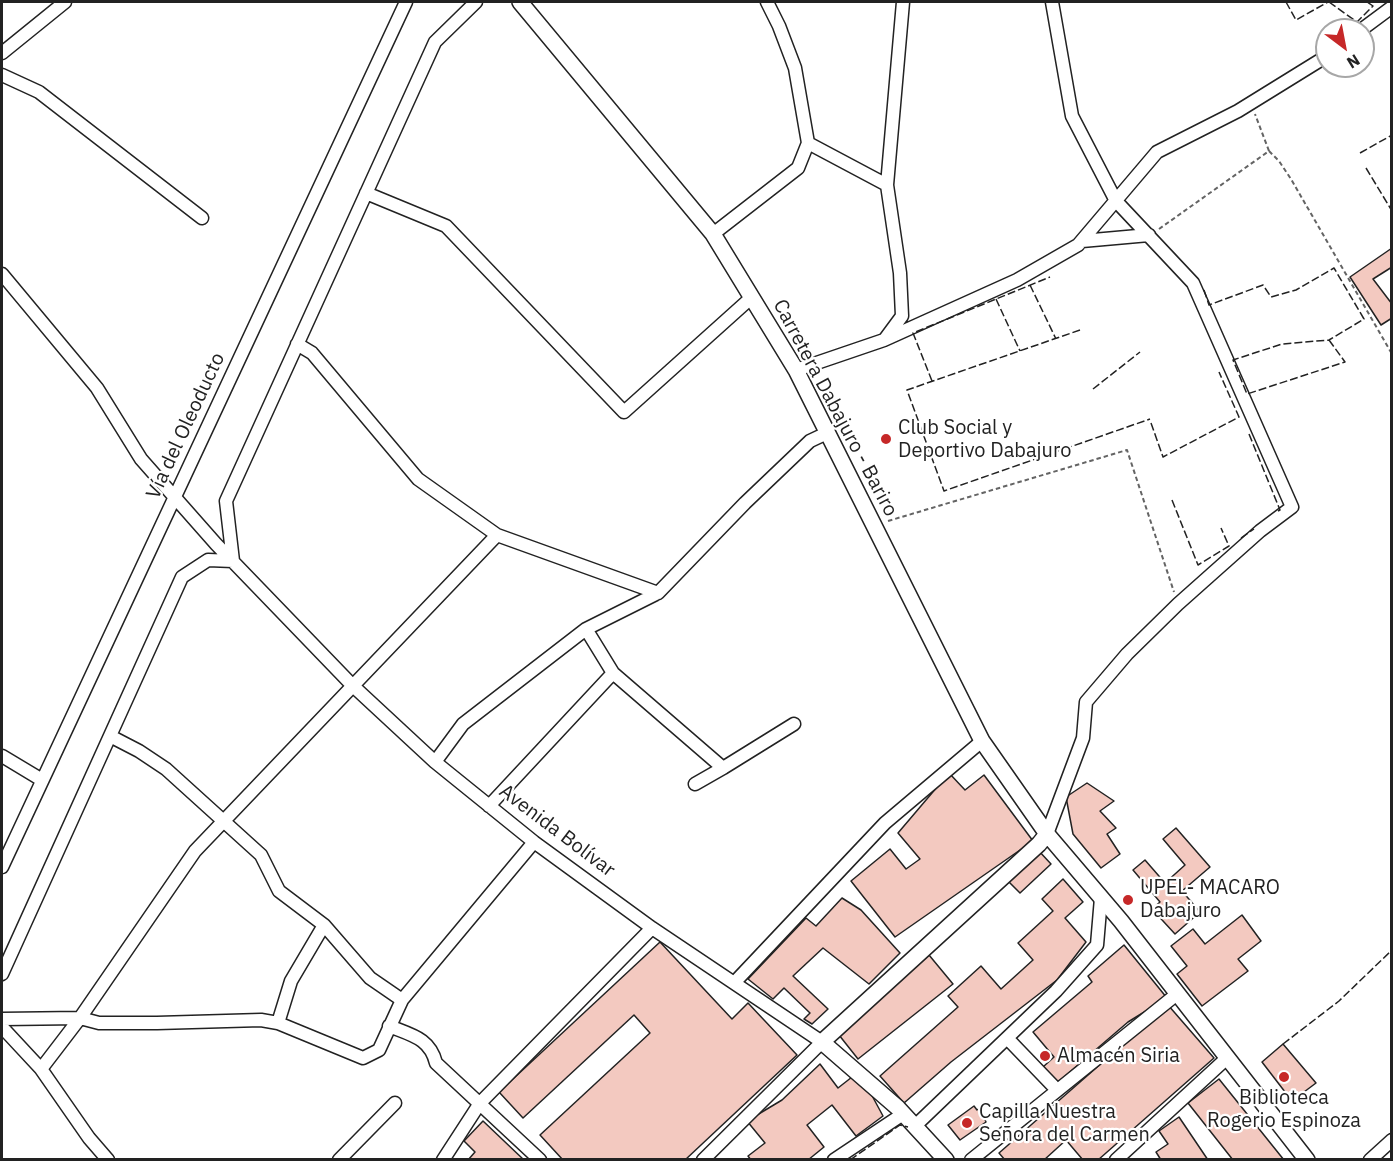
<!DOCTYPE html>
<meta charset="utf-8">
<style>
body{margin:0}
#map{position:relative;width:1393px;height:1161px;overflow:hidden;background:#fff;font-family:"IBM Plex Sans",sans-serif}
canvas{display:block}
.frame{position:absolute;inset:0;border:3px solid #222;pointer-events:none}
.north{position:absolute;left:1315px;top:18px;width:60px;height:60px;box-sizing:border-box;background:#fff;border:2px solid #a7a7a7;border-radius:50%;rotate:148deg;font-size:16px;font-weight:700;line-height:24px;text-align:center;color:#222}
.north::after{content:'';display:block;margin:auto;width:21px;height:27px;background:#c62828;clip-path:polygon(50% 0,100% 100%,50% 72%,0 100%)}
</style>
<div id="map">
<canvas width="1393" height="1161"></canvas>
<div class="frame"></div>
<div class="north">N</div>
</div>
<script>
const c = document.querySelector('canvas').getContext('2d');
c.lineJoin = 'round';
function fill(path, color) { c.fillStyle = color; c.fill(path, 'evenodd'); }
function strokePath(path, color, width, dash) { c.strokeStyle = color; c.lineWidth = width; c.lineCap = dash ? 'butt' : 'round'; c.setLineDash(dash || []); c.stroke(path); }
function write(font, color, halo, rows, align = 'center') {
  c.font = font + ' "IBM Plex Sans",sans-serif'; c.lineWidth = 4.5; c.setLineDash([]); c.textBaseline = 'middle'; c.strokeStyle = halo; c.fillStyle = color; for (const [text, x, y, turn = 0] of rows) {
    c.save(); c.translate(x, y); c.rotate((+turn || 0) * Math.PI / 180); c.textAlign = isNaN(turn) ? turn : align; if (halo) c.strokeText(text, 0, 0); c.fillText(text, 0, 0); c.restore();
  }
}
const building = new Path2D(`
 M1392 248V267L1373 279 1392 304V318L1381 325 1350 277Z
 M949 773 965 790 984 775 1033 841 895 937 851 881 890 849 906 869 920 859 898 833Z
 M1087 783 1114 801 1100 811 1116 828 1107 834 1120 854 1101 868 1073 834 1066 797Z
 M1176 828 1210 867 1182 891 1200 912 1175 934 1152 909 1160 902 1133 870 1145 860 1165 883 1185 865 1163 839Z
 M1038 850 1051 864 1020 893 1007 880Z
 M1063 879 1083 902 1065 918 1086 942 1057 980 951 1062 904 1103 880 1076 958 1007 948 996 981 966 1001 989 1033 960 1018 943 1053 911 1042 899Z
 M842 898 861 910 900 953 869 984 823 948 793 976 828 1009 812 1024 804 1019 810 1013 784 988 773 999 748 979 806 918 816 926Z
 M1242 915 1261 941 1238 959 1248 971 1202 1006 1177 974 1187 966 1171 946 1193 929 1205 944Z
 M660 942 732 1019 748 1003 797 1055 685 1160H563L540 1135 650 1033 634 1015 523 1118 499 1092Z
 M1124 945 1167 998 1128 1022 1057 1083 1043 1067 1054 1057 1033 1032 1092 982 1088 976Z
 M929 955 953 984 858 1059 839 1035Z
 M1168 1005 1214 1058 1098 1160H1083L1066 1140 1044 1160H1005L999 1153Z
 M1283 1044 1316 1083 1292 1101 1262 1062Z
 M820 1064 838 1088 852 1077 863 1079 883 1116 856 1136 832 1105 807 1125 824 1147 808 1160H751L748 1156 765 1143 747 1121 782 1100Z
 M1219 1079 1284 1160H1233L1188 1103Z
 M974 1106 977 1110 980 1108 986 1122 960 1140 948 1125Z
 M1179 1117 1208 1160H1161L1156 1152 1168 1144 1159 1131Z
 M483 1121 524 1160H468L475 1152 464 1141Z`);
const path = new Path2D(`
 M1269 151 1279 161 1291 179 1392 354
 M1159 229 1269 151 1255 114
 M888 521 1127 450 1174 592`);
const minor = new Path2D(`
 M1361 30 1392 7
 M2 53 65 2
 M2 75 39 92 202 218
 M808 143 887 185 900 273 902 316 885 339
 M887 185 903 2
 M366 193 446 226 624 412 752 297
 M713 234 798 168 808 143 795 68 779 26 767 2
 M1082 241 1149 235
 M2 274 97 388 141 459 216 544 352 685 435 762 534 842 652 928 822 1042 703 1160
 M297 344 312 353 418 479 497 535 658 593 745 503 810 441 827 433
 M796 370 884 340 1017 280 1078 245 1157 152 1238 111 1327 56
 M586 629 613 673 723 768 695 784
 M110 736 139 751 166 769 261 855 279 891 324 925 370 978 402 1000
 M2 756 42 780
 M435 762 463 724 586 629 658 593
 M723 768 794 724
 M489 806 613 673
 M1047 834 1083 738 1086 702 1127 654 1178 604 1260 531 1292 507 1193 283 1116 201 1072 116 1052 2
 M2 867 406 2
 M2 974 182 577 208 560 233 561 226 501 435 42 476 2
 M734 983 885 823 982 741
 M2 1019 80 1018 99 1023H157L261 1020 278 1023 363 1058 379 1050 402 1000 534 842
 M278 1023 291 981 324 925
 M389 1026C411 1035 430 1038 436 1063L540 1160
 M2 1027 41 1069 89 1138 108 1160
 M1007 1038 1057 1090
 M41 1069 80 1018 195 851 497 535
 M915 1126 1056 991 1097 945 1101 898
 M339 1160 395 1103
 M443 1160 480 1103 652 928
 M834 1160 903 1114
 M971 1160 1177 994
 M1116 1160 1227 1058
 M1370 1160 1392 1140`);
const tertiary = new Path2D(`
 M520 2 713 234 796 370 982 741 1047 834 1121 921 1307 1160
 M946 1160 898 1108 822 1042 1039 844 1047 834`);
const fence = new Path2D(`
 M1286 2 1296 20 1328 2
 M1329 2 1357 22 1373 6 1367 2
 M1360 153 1392 135
 M1366 168 1392 211
 M1030 285 1056 339
 M1204 290 1209 305 1263 285 1271 297 1296 290 1334 268 1364 319 1329 340
 M996 299 1020 351
 M1080 330 907 390 944 491 1150 419
 M1329 340 1345 362 1247 394 1233 360 1282 344Z
 M932 381 913 333 1050 277
 M1093 389 1140 352
 M1151 423 1163 457 1239 417 1219 372
 M1249 434 1280 510 1278 511
 M1172 500 1198 565 1229 546 1221 528
 M1241 538 1254 529
 M1283 1044 1339 1001 1392 950
 M850 1160 900 1125 908 1127`);
const markers = [
 [886,439,6,"#c62828"],
 [1128,900,6,"#c62828"],
 [1045,1056,6,"#c62828"],
 [1284,1077,6,"#c62828"],
 [967,1123,6,"#c62828"]
];
const streetNames = [
 ["Carretera Dabajuro - Bariro",835,408,62],
 ["Vía del Oleoducto",186,426,-65],
 ["Avenida Bolívar",557,831,37]
];
const poiNames = [
 ["Club Social y",898,428],
 ["Deportivo Dabajuro",898,451],
 ["UPEL- MACARO",1140,888],
 ["Dabajuro",1140,911],
 ["Almacén Siria",1057,1056],
 ["Biblioteca",1284,1098,"center"],
 ["Rogerio Espinoza",1284,1121,"center"],
 ["Capilla Nuestra",979,1112],
 ["Señora del Carmen",979,1135]
];
fill(building, '#f3c9c0');
strokePath(building, '#222', 1.5);
strokePath(minor, '#222', 15);
strokePath(tertiary, '#222', 18);
strokePath(path, '#646464', 2, [4.5, 3]);
strokePath(minor, '#fff', 12);
strokePath(tertiary, '#fff', 15);
strokePath(fence, '#222', 1.5, [8, 3]);
for (const [x, y, r, color] of markers) { const dot = new Path2D(); dot.arc(x, y, r, 0, 2 * Math.PI); c.fillStyle = color; c.fill(dot); strokePath(dot, '#fff', 2); }
write('20px', '#222', '#fff', streetNames);
write('20px', '#222', '#fff', poiNames, 'left');
</script>
